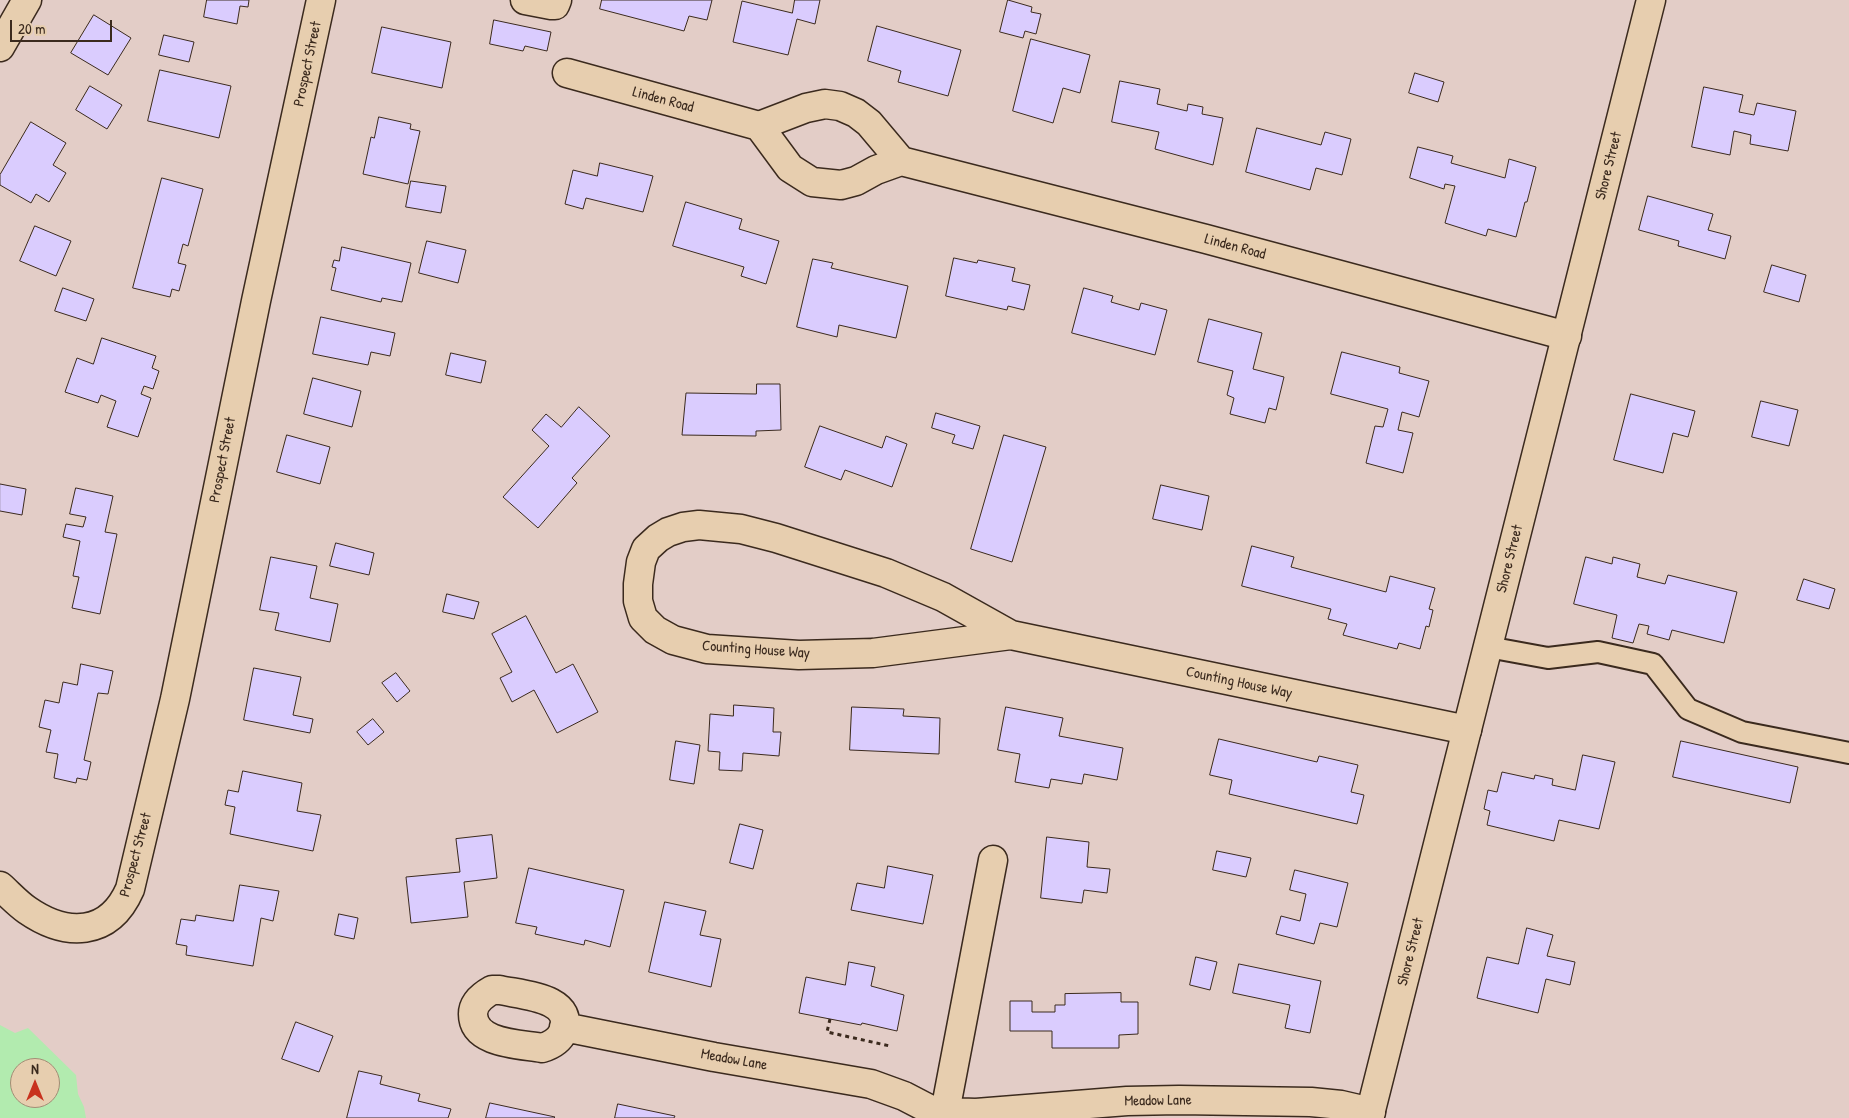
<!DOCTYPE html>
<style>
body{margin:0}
#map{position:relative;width:1849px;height:1118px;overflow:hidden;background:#e3cdc7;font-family:"Patrick Hand",sans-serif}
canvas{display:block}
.north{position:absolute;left:10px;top:1058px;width:50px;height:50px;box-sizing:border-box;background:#e7ceaf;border:1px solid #a28c75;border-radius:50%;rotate:0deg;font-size:14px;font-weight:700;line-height:20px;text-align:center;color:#3b2a1e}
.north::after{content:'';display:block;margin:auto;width:18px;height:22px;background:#c8321e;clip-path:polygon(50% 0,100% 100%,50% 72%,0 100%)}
.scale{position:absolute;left:10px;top:20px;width:102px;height:22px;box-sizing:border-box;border:2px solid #3b2a1e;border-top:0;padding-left:6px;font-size:15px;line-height:18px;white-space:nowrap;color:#3b2a1e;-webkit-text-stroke:4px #e7ceaf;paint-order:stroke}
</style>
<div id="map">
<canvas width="1849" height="1118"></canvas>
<div class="north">N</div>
<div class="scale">20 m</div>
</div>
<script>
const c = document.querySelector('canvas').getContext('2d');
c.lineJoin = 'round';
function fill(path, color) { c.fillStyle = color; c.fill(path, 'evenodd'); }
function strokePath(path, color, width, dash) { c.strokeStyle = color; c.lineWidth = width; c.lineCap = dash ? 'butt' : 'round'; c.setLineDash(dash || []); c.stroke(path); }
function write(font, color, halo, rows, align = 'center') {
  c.font = font + ' "Patrick Hand",sans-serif'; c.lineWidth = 4; c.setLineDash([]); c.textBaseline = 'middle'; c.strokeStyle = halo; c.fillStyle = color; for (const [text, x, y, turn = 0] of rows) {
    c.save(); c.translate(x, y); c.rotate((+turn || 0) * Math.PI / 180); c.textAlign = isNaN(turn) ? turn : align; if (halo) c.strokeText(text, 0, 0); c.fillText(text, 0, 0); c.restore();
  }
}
const green = new Path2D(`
 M0 1025 15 1033 28 1028 76 1075 78 1094 84 1107 86 1118H0ZM20 1068H50V1098H20Z`);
const building = new Path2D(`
 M207 0H249L248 7 240 6 237 24 204 17Z
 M602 0H712L707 20 689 16 684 31 600 9Z
 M795 0H820L815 24 797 19 788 55 733 42 742 1 792 13Z
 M1008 0 1032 7 1031 12 1041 14 1036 34 1025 31 1023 38 1000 32Z
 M94 15 131 38 108 75 71 53Z
 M494 20 551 32 547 51 525 46 523 51 490 44Z
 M877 26 961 50 948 96 898 82 901 71 868 61Z
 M382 27 451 42 442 88 372 73Z
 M164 35 194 42 189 62 159 55Z
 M1031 39 1090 55 1080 93 1063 88 1053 123 1013 111Z
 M160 70 231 86 219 138 148 121Z
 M1415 73 1444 82 1438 102 1409 93Z
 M1120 81 1160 89 1157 104 1187 111 1188 104 1203 107 1202 114 1223 118 1213 165 1155 149 1159 132 1112 122Z
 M90 86 122 105 107 129 76 110Z
 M1704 87 1743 95 1739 112 1754 115 1757 103 1796 111 1788 151 1750 144 1751 135 1734 131 1730 155 1692 147Z
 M379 117 411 124 410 129 420 131 408 184 363 174 371 137 374 138Z
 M31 122 66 143 53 165 66 173 49 202 36 194 31 203 0 185V175Z
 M1257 128 1321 145 1325 132 1351 139 1342 175 1316 168 1310 190 1246 172Z
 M1418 147 1453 156 1451 163 1505 178 1509 159 1536 167 1527 202H1525L1516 237 1488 229 1486 236 1445 223 1455 186 1445 184 1444 189 1410 178Z
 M600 163 653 176 643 212 586 198 583 209 565 204 573 170 597 176Z
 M162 178 203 189 188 246 183 244 178 263 186 265 179 291 172 289 170 297 133 288Z
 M411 181 446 186 441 213 406 207Z
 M1648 196 1713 214 1708 230 1731 236 1725 259 1678 246 1679 241 1639 230Z
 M686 202 742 219 739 229 779 241 766 284 741 276 744 267 673 246Z
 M35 226 71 241 56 276 20 261Z
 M427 241 466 250 458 283 419 273Z
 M342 247 411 263 402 302 382 298 381 302 331 290 336 268 332 267 334 260 339 261Z
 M954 258 977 263 978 260 1015 268 1012 281 1030 285 1024 310 1008 306 1007 310 946 296Z
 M813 259 833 263 831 268 908 286 896 338 839 325 837 337 797 327Z
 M1772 265 1806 275 1799 302 1764 292Z
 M63 288 94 299 86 321 55 311Z
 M1084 288 1113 296 1111 302 1139 310 1141 303 1167 310 1155 355 1072 333Z
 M321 317 395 333 390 356 371 352 368 365 313 354Z
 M1209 319 1262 333 1253 369 1284 377 1276 410 1269 408 1265 423 1230 414 1234 398 1227 395 1233 371 1198 362Z
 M102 338 156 356 152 368 159 371 153 389 144 386 141 394 151 398 138 437 107 427 116 401 101 395 98 403 65 392 77 358 93 364Z
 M1342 352 1400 367 1399 373 1429 381 1419 417 1402 412 1398 430 1413 433 1403 473 1366 463 1375 426 1383 427 1388 409 1331 394Z
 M451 353 486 361 481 383 446 375Z
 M313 378 361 391 352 427 304 414Z
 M757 384H780L781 430 756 431V436L682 435 686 393 756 394Z
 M1631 394 1695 411 1688 437 1673 433 1663 473 1614 460Z
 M1761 401 1798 410 1789 446 1752 437Z
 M579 407 610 436 572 478 577 483 538 528 503 497 549 446 532 430 546 414 561 427Z
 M936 413 980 426 973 449 952 443 955 435 932 428Z
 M820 426 882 448 886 436 907 444 892 487 845 470 841 480 805 467Z
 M287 435 330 447 320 484 277 472Z
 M1004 435 1046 447 1012 562 971 549Z
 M0 484 26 489 22 515 0 511Z
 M1161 485 1209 496 1202 530 1153 519Z
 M76 488 113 496 105 532 117 534 100 614 72 608 79 577 73 576 80 541 63 537 66 524 83 527 86 517 70 514Z
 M336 543 374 553 369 575 330 566Z
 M1252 546 1294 557 1291 567 1386 592 1390 576 1435 588 1429 609 1433 610 1429 627 1426 626 1420 649 1399 643 1397 649 1343 635 1347 624 1328 619 1331 609 1242 586Z
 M271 557 317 566 310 598 338 604 330 642 275 630 279 613 260 610Z
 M1586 557 1612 564 1613 557 1640 564 1637 577 1665 584 1668 575 1737 592 1724 643 1672 630 1669 640 1647 634 1649 626 1639 624 1633 643 1612 638 1617 615 1574 604Z
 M1804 579 1835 589 1829 609 1797 600Z
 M447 594 479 602 474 619 443 612Z
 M526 616 556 673 573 664 598 712 557 733 534 690 512 702 500 678 512 672 492 634Z
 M81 664 113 671 108 694 98 693 84 760 91 762 87 780 77 778 76 783 54 778 58 754 46 752 51 730 39 727 45 700 59 703 63 682 77 685Z
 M254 668 301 677 293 715 313 719 310 733 244 720Z
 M396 673 410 691 397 702 382 683Z
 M734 705 774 708 773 732H781L779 756 743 753 742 771 719 770 720 752 708 751 710 714 733 716Z
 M852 707 904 709 903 716 940 718 939 754 850 750Z
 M1006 707 1063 718 1059 736 1123 748 1117 780 1084 774 1082 784 1051 779 1049 788 1015 782 1020 754 998 750Z
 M373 719 384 732 368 745 357 732Z
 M1219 739 1317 762 1319 756 1358 765 1351 792 1364 795 1357 824 1229 794 1232 780 1210 775Z
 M676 741 700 745 694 784 670 780Z
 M1681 741 1798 767 1790 803 1673 777Z
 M1583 755 1615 762 1599 829 1559 820 1554 841 1487 825 1490 811 1484 809 1488 790 1497 792 1502 772 1534 779 1535 775 1553 779 1552 785 1575 790Z
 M243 771 302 783 297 811 321 815 313 851 230 834 235 807 225 805 228 790 238 792Z
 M740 824 763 830 753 869 730 863Z
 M492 835 497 878 464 882 468 917 411 923 406 877 460 872 456 839Z
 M1047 837 1089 842 1087 867 1110 869 1107 893 1084 890 1082 903 1041 898Z
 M1217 851 1251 858 1246 877 1213 870Z
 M888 866 933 875 923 924 851 910 857 883 884 888Z
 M529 868 624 890 610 947 585 940 584 945 535 934 537 927 516 923Z
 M1295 870 1348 883 1337 927 1320 923 1314 944 1276 934 1281 916 1300 921 1306 894 1290 890Z
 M240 885 279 891 273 921 261 918 253 966 186 955 187 946 176 944 181 919 195 921 196 915 233 921Z
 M665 902 706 911 700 935 721 939 711 987 649 972Z
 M339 914 358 918 354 939 335 935Z
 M1527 928 1553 935 1547 956 1575 962 1570 985 1546 979 1538 1013 1477 998 1487 957 1518 964Z
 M1196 957 1217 962 1210 990 1190 985Z
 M849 962 875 967 871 986 904 995 897 1031 862 1023 861 1025 799 1013 806 977 845 985Z
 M1239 964 1321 981 1310 1033 1285 1028 1290 1005 1233 993Z
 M1121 993V1002H1138V1034L1119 1035V1048H1052V1031H1010V1001H1032V1012H1055V1005H1065V994Z
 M296 1022 333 1036 319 1072 282 1059Z
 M359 1071 382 1076 380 1084 420 1094 418 1101 451 1109 448 1118H347Z
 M490 1103 555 1117 554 1118H486Z
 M618 1104 675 1116 674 1118H615Z`);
const path = new Path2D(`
 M830 1019 827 1032 890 1046`);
const service = new Path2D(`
 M1488 647 1548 658 1598 652 1653 664 1688 709 1742 732 1849 753`);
const minor = new Path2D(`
 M525 0 551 5H555L557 0
 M567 73 759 126 806 108 825 104 840 106 856 113 869 123 901 161 1206 239 1567 336
 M759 126 790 168 812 182 841 185 856 181 876 170 901 161
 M1011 635 873 653 799 655 707 649 673 640 655 630 643 618 638 601V584L641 562 646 549 658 538 668 532 683 527 699 525 741 529 776 538 886 573 943 597 1011 635 1467 730
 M0 886C9 894 17 903 27 910 66 937 109 937 130 889L175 699 256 301 321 0
 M492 990H500C521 995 576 997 563 1032 559 1041 552 1045 542 1048 520 1044 473 1044 473 1014 473 1002 483 995 492 990Z
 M564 1027 714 1057 871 1084 904 1096 929 1109 945 1112 976 1113 1127 1101 1179 1100 1311 1102 1341 1105 1371 1112
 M945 1112 993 860`);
const tertiary = new Path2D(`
 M0 47 27 0`);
const secondary = new Path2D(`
 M1369 1118 1651 0`);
const streetNames = [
 ["Prospect Street",308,64,-78],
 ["Linden Road",663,100,15],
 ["Shore Street",1609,166,-76],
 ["Linden Road",1235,247,15],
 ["Prospect Street",223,460,-79],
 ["Shore Street",1510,559,-76],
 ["Counting House Way",756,650,4],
 ["Counting House Way",1239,683,12],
 ["Prospect Street",136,855,-75],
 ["Shore Street",1411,952,-76],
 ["Meadow Lane",734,1060,10],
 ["Meadow Lane",1158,1101,-1]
];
fill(green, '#b2ebaf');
fill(building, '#daccfe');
strokePath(building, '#3b2a1e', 1);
strokePath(service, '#3b2a1e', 24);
strokePath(minor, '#3b2a1e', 31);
strokePath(tertiary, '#3b2a1e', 31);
strokePath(secondary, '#3b2a1e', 31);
strokePath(path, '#3b2a1e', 3, [4, 4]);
strokePath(service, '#e7ceaf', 20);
strokePath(minor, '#e7ceaf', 28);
strokePath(tertiary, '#e7ceaf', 28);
strokePath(secondary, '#e7ceaf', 28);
write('15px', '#3b2a1e', '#e7ceaf', streetNames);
</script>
